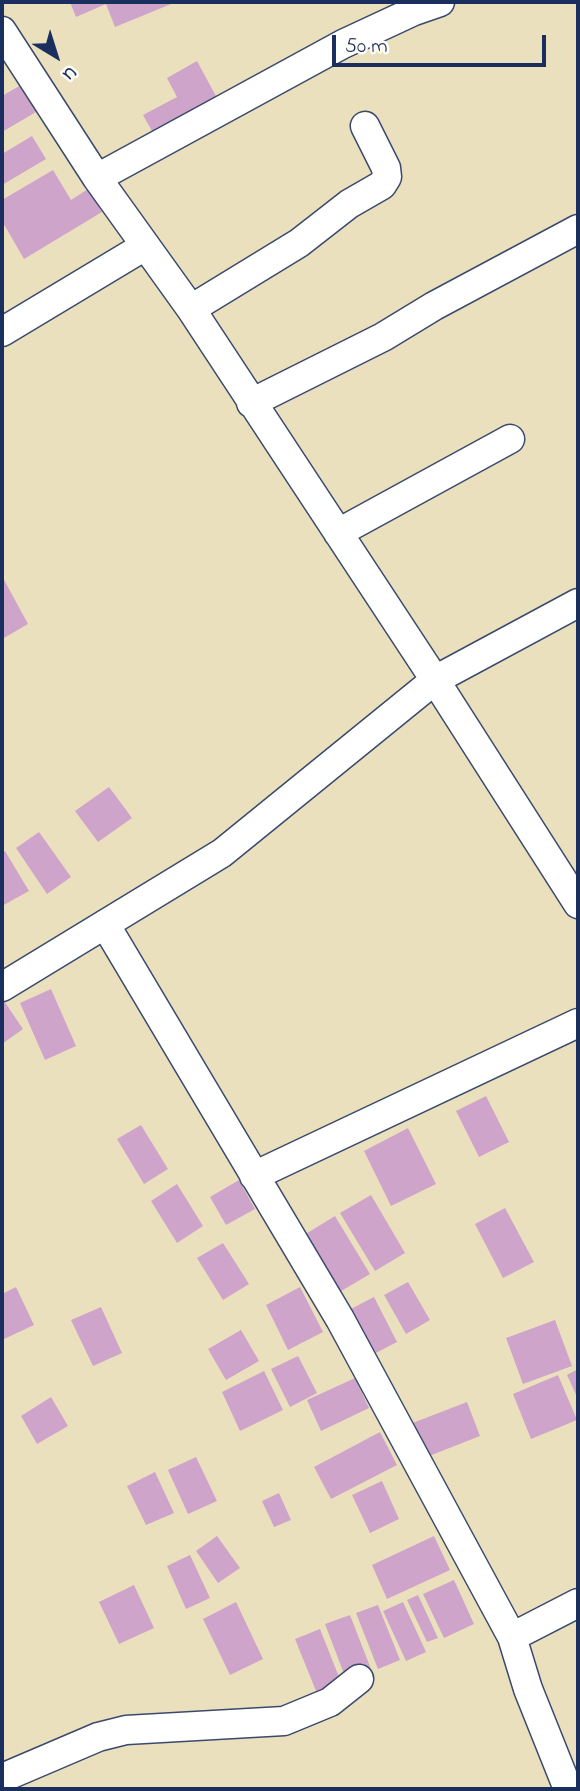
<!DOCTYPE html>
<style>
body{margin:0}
#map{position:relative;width:580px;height:1791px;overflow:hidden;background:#eae0bd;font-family:"Indie Flower",sans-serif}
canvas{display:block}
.frame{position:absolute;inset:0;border:4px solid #1b2f5e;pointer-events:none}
.north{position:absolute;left:21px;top:21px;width:70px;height:70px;-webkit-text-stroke:5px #fdfcf7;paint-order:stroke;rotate:142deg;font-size:19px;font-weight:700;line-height:28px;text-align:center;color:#1b2f5e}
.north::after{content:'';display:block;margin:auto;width:24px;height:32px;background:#1b2f5e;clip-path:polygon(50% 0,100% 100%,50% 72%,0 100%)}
.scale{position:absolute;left:332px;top:35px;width:214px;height:32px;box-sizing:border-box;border:4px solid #1b2f5e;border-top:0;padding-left:9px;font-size:21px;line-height:24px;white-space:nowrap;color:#1b2f5e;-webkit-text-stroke:5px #fdfcf7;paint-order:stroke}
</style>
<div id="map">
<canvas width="580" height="1791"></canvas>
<div class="frame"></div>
<div class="north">U</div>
<div class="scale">50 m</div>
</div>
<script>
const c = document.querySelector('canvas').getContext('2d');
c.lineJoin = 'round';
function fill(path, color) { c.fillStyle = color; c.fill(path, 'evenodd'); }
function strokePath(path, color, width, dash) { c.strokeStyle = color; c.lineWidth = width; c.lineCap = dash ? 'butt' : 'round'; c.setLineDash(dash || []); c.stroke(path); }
const building = new Path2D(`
 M70 2H176L115 27 106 4 76 17Z
 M197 61 217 98 153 133 143 115 177 97 167 78Z
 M21 85 36 112 2 132V96Z
 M32 136 46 159 2 185V154Z
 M53 170 71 200 88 189 102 212 24 259 2 221V200Z
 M2 576 28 624 2 639Z
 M109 787 132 818 98 842 75 811Z
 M39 832 71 877 47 894 16 848Z
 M5 851 29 891 2 906V853Z
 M51 989 76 1046 45 1060 20 1003Z
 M2 998 23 1029 2 1044Z
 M486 1096 509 1142 479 1157 456 1111Z
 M141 1125 168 1169 144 1184 117 1139Z
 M408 1128 436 1184 391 1206 364 1151Z
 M239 1180 255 1209 226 1225 210 1197Z
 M177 1184 203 1226 177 1243 151 1201Z
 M371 1195 405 1253 375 1271 340 1213Z
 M505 1208 534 1262 503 1278 475 1224Z
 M335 1216 370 1274 338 1293 304 1235Z
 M223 1243 249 1284 223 1300 197 1258Z
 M408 1282 430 1320 406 1334 384 1295Z
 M16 1287 34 1325 2 1340V1294Z
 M300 1287 323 1332 288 1350 266 1305Z
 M374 1297 397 1342 368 1357 345 1312Z
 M101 1307 122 1353 93 1366 71 1320Z
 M555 1320 572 1366 523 1384 506 1338Z
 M241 1330 259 1361 226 1380 208 1349Z
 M298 1356 317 1393 290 1407 271 1369Z
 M578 1369V1399L567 1375Z
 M264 1371 283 1410 240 1431 222 1392Z
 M558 1375 577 1420 531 1439 513 1394Z
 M355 1378 369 1408 321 1431 307 1400Z
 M51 1397 68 1426 37 1444 21 1416Z
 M467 1402 480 1436 424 1458 410 1424Z
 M380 1432 397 1465 331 1499 314 1467Z
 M196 1457 217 1501 188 1514 168 1470Z
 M155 1472 174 1513 146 1525 127 1486Z
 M382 1481 399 1519 370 1533 352 1495Z
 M279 1493 291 1520 274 1527 262 1501Z
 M217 1536 240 1568 218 1583 196 1551Z
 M434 1536 450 1570 387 1599 372 1565Z
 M190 1555 210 1598 186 1609 167 1566Z
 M454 1580 474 1624 444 1638 423 1594Z
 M134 1585 154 1628 119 1644 99 1602Z
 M418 1595 438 1638 427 1642 407 1600Z
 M236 1602 263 1659 230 1675 203 1619Z
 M403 1602 426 1652 406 1661 383 1611Z
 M378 1605 400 1660 378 1669 356 1613Z
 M350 1615 371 1669 346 1679 325 1624Z
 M320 1629 341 1682 316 1691 295 1639Z`);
const minor = new Path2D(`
 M2 31 97 178 191 309 435 680 578 904
 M97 178 343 44 414 11 440 2
 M191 309 299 243 349 204 382 185 387 177 386 168 365 126
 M2 332 145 246
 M251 403 383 337 434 306 578 229
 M338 533 510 439
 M105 924 340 1319 512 1637
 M2 987 222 853 435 680 578 603
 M254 1176 578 1023
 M2 1778 98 1737 126 1730 284 1721 330 1702 359 1679
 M568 1789 528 1689 512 1637 578 1603`);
fill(building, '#cfa4cb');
strokePath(minor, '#3a4a6c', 31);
strokePath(minor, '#fff', 28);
</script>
